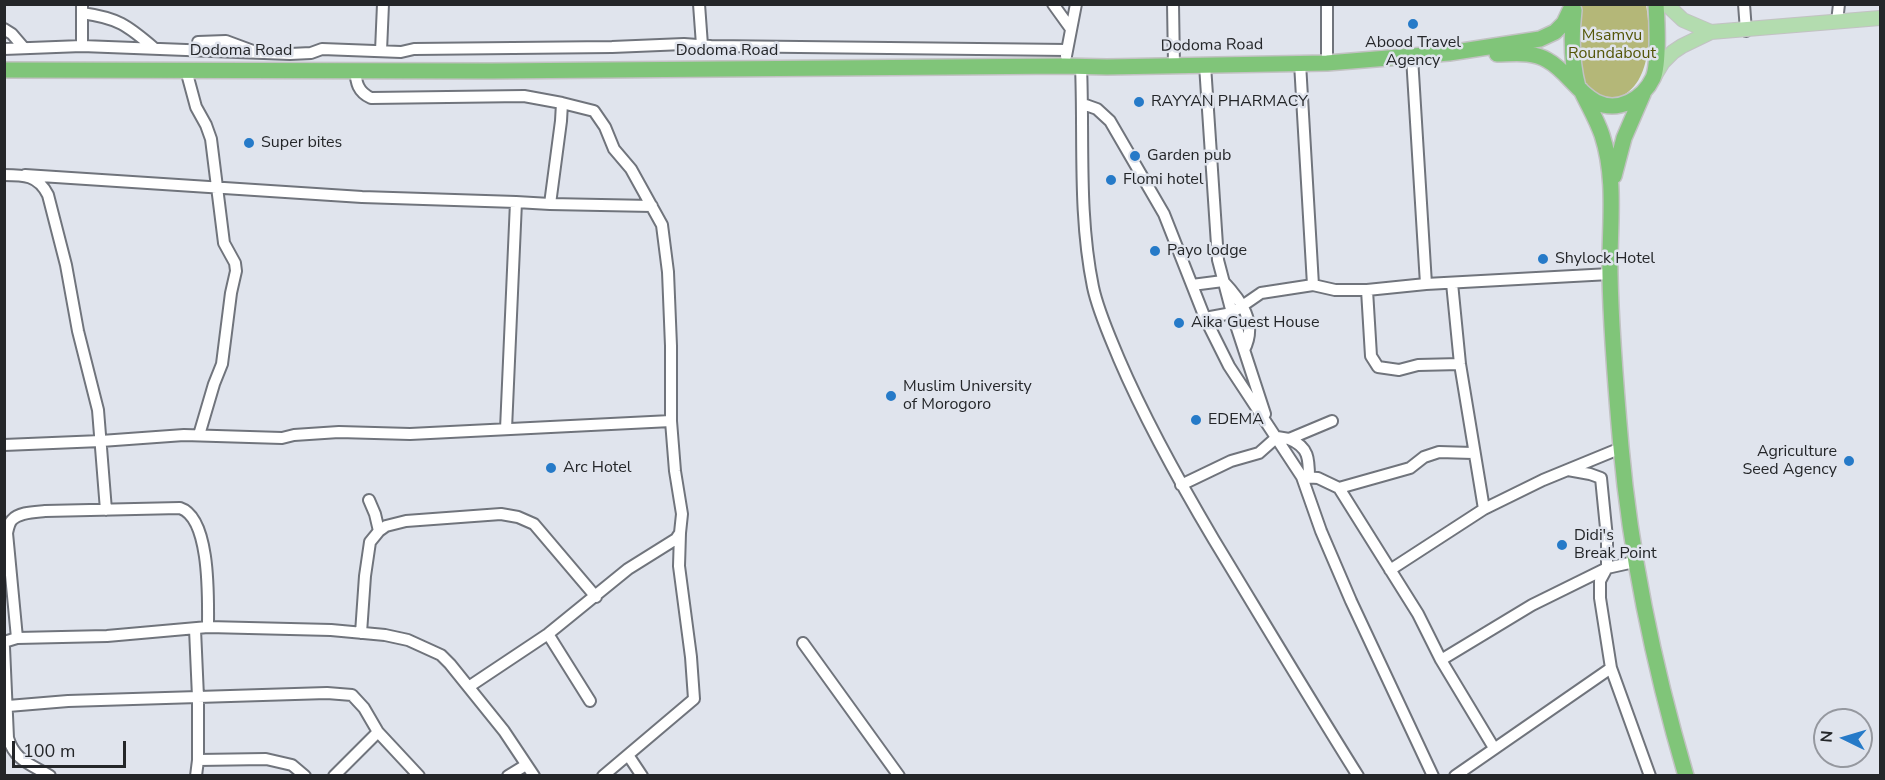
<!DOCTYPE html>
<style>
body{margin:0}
#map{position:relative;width:1885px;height:780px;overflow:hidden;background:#e0e4ed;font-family:"Nunito Sans",sans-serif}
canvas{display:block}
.frame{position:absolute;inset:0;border:6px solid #242629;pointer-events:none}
.north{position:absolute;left:1813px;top:708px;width:60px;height:60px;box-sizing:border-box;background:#e0e4ed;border:2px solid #95989f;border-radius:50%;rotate:275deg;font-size:16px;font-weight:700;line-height:24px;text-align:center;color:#242629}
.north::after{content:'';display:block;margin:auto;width:21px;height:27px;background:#267ac8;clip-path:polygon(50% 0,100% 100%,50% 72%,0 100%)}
.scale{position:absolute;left:12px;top:741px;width:114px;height:27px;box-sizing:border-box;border:3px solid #242629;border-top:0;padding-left:8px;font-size:18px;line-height:21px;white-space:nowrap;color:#242629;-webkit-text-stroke:4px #e0e4ed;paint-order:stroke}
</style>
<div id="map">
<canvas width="1885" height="780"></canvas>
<div class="frame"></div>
<div class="north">N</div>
<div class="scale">100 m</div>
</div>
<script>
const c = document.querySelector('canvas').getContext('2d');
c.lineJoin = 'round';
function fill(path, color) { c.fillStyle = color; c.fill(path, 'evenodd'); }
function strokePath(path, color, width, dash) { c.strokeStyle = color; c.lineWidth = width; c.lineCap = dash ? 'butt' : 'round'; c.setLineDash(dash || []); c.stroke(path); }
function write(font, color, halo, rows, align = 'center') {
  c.font = font + ' "Nunito Sans",sans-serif'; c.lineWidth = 5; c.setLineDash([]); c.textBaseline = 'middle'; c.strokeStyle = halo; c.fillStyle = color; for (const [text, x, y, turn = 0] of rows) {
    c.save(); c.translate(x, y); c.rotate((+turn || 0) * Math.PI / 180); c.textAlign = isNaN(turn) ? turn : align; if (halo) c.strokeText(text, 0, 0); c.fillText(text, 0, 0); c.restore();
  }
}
const green = new Path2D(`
 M1581 5H1646C1652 38 1651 97 1606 100 1601 97 1594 94 1590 91 1573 76 1577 25 1581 5Z`);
const minor = new Path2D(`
 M699 4 702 45
 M1053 4 1071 29
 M1173 4 1174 65
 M1327 4V63
 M1744 4 1746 31
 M82 13C118 18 127 25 154 48
 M1837 22 1839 4
 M4 29 12 34 24 48
 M198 42 226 41 253 51
 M82 46V4
 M4 49 82 46 290 54 311 53 322 49 401 52 414 49 612 47 684 44 711 46 1067 50
 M381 51 383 4
 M1066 56 1076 4
 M1412 57 1426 284
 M1300 63 1313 285
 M1205 65 1218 260 1232 313 1265 414
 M1081 66C1084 139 1078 214 1093 287 1098 311 1110 337 1119 359 1146 422 1179 481 1214 540 1262 619 1309 698 1358 776
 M186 70 196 107 206 125 211 139 224 243 235 263 236 271 231 293 222 364 214 384 199 435
 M1083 104 1097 109 1110 121 1164 214 1205 318 1229 366 1302 477 1321 531 1351 601 1433 776
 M4 175C24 175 38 175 48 195L66 265 78 331 98 410 106 510
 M25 175 362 197 516 202
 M550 204 652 206
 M1452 283 1460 364 1484 509
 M1192 285 1223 281C1241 300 1258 323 1244 350
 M1367 290 1371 356 1378 367 1399 370 1418 365 1460 364
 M1205 318 1232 313 1261 293 1313 285 1335 290H1367L1426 284 1610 274
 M506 429 516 202 550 204 561 121 562 103
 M1289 439C1309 447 1309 459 1309 478
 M4 445 101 441 184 435 282 438 294 435 339 432 410 434 671 421V346L668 272 662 225 631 169 614 149 605 127 594 111 562 103 524 96 371 98C358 92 356 83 355 69
 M1302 477 1318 478 1339 488 1410 468 1424 457 1439 452 1473 453
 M1181 485 1231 461 1259 453 1277 437 1289 439 1332 421
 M1339 488 1418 614 1441 660 1494 748
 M369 500 375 514 379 531
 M1390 570 1484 509 1543 480 1621 448
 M195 629 198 697 327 693 352 695 364 708 378 732
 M361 633 365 576 370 542 379 531 386 526 406 521 501 514 518 517 534 524 596 597
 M548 634 590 701
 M17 638 7 533C8 529 9 523 12 520 19 512 35 512 45 511L180 508C211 518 208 600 208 627
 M4 642 17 638 107 636 208 627 331 630 385 635 408 640 441 655 450 664 504 731 534 776
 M803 643 899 776
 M4 647 8 738C15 761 31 764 50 776
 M1441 660 1532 605 1607 568V538L1601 478 1590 474 1568 470
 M1611 668 1650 776
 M470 686 548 634 628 569 676 539 680 533 682 514 675 471 671 421
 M8 706 68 701 198 697V760L196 776
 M628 755 642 776
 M198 760 266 759 292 765 305 776
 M334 776 378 732 419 776
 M508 776 526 765
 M603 776 694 699 691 657 679 566 680 533
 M1455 776 1611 668 1600 598V581L1607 568 1634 562`);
const major = new Path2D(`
 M1666 4 1683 20 1711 32
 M1654 77 1663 62 1673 52 1682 46 1711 32 1880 18`);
const highway = new Path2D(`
 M1574 10C1571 37 1571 61 1578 87
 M1497 54C1513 54 1532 51 1547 60 1566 70 1577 92 1596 102 1618 113 1643 99 1653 78 1659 65 1657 20 1656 4
 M4 70 492 71 1064 66 1107 67 1327 63 1449 53 1540 39 1555 32 1564 23 1573 4
 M1581 90C1588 105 1597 120 1602 135 1617 181 1609 228 1610 275 1611 332 1616 390 1621 447 1631 559 1654 667 1686 776
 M1614 176 1624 138 1643 94`);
const markers = [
 [1413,24,6,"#267ac8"],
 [1139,102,6,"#267ac8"],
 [249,143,6,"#267ac8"],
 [1135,156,6,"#267ac8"],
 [1111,180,6,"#267ac8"],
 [1155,251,6,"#267ac8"],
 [1543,259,6,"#267ac8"],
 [1179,323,6,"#267ac8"],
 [891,396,6,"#267ac8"],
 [1196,420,6,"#267ac8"],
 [1849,461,6,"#267ac8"],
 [551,468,6,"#267ac8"],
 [1562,545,6,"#267ac8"]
];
const parkNames = [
 ["Msamvu",1612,36],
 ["Roundabout",1612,54]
];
const poiNames = [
 ["Abood Travel",1413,43,"center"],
 ["Agency",1413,61,"center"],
 ["RAYYAN PHARMACY",1151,102],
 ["Super bites",261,143],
 ["Garden pub",1147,156],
 ["Flomi hotel",1123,180],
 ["Payo lodge",1167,251],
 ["Shylock Hotel",1555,259],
 ["Aika Guest House",1191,323],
 ["Muslim University",903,387],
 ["of Morogoro",903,405],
 ["EDEMA",1208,420],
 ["Agriculture",1837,452,"right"],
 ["Seed Agency",1837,470,"right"],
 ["Arc Hotel",563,468],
 ["Didi's",1574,536],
 ["Break Point",1574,554]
];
const streetNames = [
 ["Dodoma Road",1212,46,-1],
 ["Dodoma Road",241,51],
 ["Dodoma Road",727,51]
];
fill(green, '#b4b778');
strokePath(minor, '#70747c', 14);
strokePath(major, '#c2c2c3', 16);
strokePath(highway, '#c2c2c3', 18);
strokePath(minor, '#fff', 10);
strokePath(major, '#b3dcaf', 14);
strokePath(highway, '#80c579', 15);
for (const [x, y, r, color] of markers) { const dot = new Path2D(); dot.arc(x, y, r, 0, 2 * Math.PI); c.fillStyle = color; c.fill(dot); strokePath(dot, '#e0e4ed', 2); }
write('16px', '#545608', '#e0e4ed', parkNames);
write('16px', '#242629', '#e0e4ed', poiNames, 'left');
write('16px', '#242629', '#e0e4ed', streetNames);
</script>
